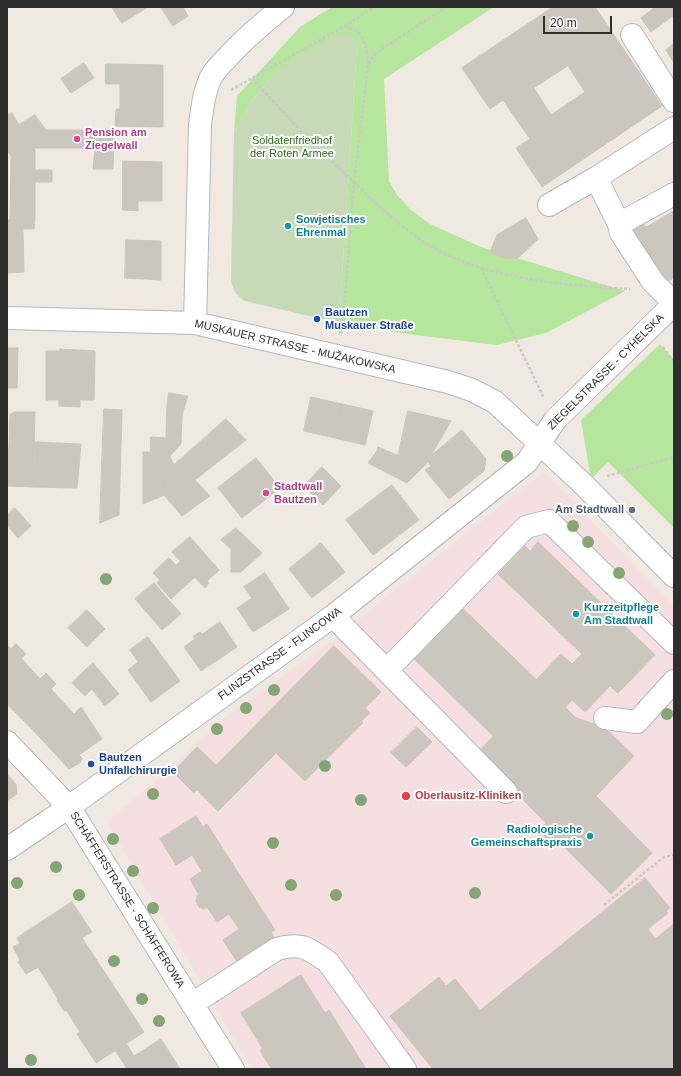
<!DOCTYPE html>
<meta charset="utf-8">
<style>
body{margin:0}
#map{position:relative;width:681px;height:1076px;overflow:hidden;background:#efe9e1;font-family:Helvetica,sans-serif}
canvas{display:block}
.frame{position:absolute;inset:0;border:8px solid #2e2e2e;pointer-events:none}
.scale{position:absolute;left:543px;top:16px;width:69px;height:18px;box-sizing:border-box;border:2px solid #2e2e2e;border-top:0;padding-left:5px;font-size:12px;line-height:14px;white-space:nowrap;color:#2e2e2e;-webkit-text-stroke:3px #fff;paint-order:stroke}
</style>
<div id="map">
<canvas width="681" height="1076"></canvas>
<div class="frame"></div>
<div class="scale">20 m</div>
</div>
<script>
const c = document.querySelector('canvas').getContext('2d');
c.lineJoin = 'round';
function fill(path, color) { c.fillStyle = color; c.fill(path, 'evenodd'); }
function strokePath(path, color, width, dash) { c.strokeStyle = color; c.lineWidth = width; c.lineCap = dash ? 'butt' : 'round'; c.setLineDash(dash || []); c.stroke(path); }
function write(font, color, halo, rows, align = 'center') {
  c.font = font + ' Helvetica,sans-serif'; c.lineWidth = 4; c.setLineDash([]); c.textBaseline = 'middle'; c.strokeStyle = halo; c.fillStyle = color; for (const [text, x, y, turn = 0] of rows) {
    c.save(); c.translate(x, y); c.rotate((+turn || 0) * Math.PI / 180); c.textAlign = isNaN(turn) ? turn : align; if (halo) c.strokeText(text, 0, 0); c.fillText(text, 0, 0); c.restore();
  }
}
const medical = new Path2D(`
 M544 472 674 606V1069H252L107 822 170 769 229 714 339 636 393 591Z`);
const green = new Path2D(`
 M332 7H494L384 79 389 181 397 195 410 209 430 224 481 247 625 291 546 333 497 345 416 335 339 323 357 46 268 81 250 103 234 133 237 96 300 27Z
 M660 344 674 360V528L608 462 591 479 581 420Z`);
const cemetery = new Path2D(`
 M343 33 351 36 357 46 339 323 245 301C236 295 232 289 231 279L234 133 250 103 268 81 285 66 319 44Z`);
const building = new Path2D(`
 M112 7H148L122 23Z
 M161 7H183L188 16 173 26Z
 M553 7H595L662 106 542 187 516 148 530 139 503 100 490 109 462 68ZM568 66 585 92 551 115 534 88Z
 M656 7H674V15L651 32 641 18Z
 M674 44V63L666 50Z
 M84 63 94 78 71 93 61 79Z
 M106 64 163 65V127L115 126 116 109H120V84H106Z
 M12 113 19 125 7 132V116Z
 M35 115 46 130H114L113 169H93L95 148H34L19 125Z
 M19 125 35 150V220H10L11 156 7 150V132Z
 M123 161 162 162V201H138V211L123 210Z
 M35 170H52V182H35Z
 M674 211V232L672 233 671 229 663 234 665 236 641 250 630 231 644 224 646 227Z
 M526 218 538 239 518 258H504L490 252 497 235Z
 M7 220H20V229L23 230 24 272 7 273Z
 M20 220H35L34 229H20Z
 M671 229 672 233 674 232V278L661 285 641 250 665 236 663 234Z
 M126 240 161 241V280L125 278Z
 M7 348H18L17 388H7Z
 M60 349 95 351 94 400H80V407L59 406V400H46V351H60Z
 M169 393 188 396 182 415 181 444 170 456 174 465 190 483 164 495 167 405Z
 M311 397 342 404 335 438 304 431Z
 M342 404 373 411 365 445 335 438Z
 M104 409 122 410 119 515 100 523Z
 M408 411 451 421 426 464 398 457Z
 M14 412H35L33 487 7 486V449H9L10 415Z
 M226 419 246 440 195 480 190 483 174 465Z
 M462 430 486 459 484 471 449 499 425 470 431 466 428 462 432 455Z
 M151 437 166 438 164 495 143 504V452H150Z
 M35 442 81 444 77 488 33 487Z
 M378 447 399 456 398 457 426 464 407 483 368 463 377 451Z
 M256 458 280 488 242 518 218 488Z
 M322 467 341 486 323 505 304 486Z
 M195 480 210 496 182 516 164 495Z
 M392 485 419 520 373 555 346 520Z
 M15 508 31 526 18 538 7 525V515Z
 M236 528 262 553 241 572H231V549L221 540Z
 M190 537 219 570 207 581 209 583 205 588 172 552Z
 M538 542 655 655 618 693 610 686 585 712 572 700 565 708 536 680 561 654 572 664 582 654 498 574 525 546 530 551Z
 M321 543 345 572 312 598 289 569Z
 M169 558 176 565 160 580 153 573Z
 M181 561 195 577 171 599 157 583Z
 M265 573 289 609 253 632 237 608 252 598 244 587Z
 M154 583 181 614 162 630 135 599Z
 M456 602 576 718 526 768 407 652Z
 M87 610 105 629 87 647 68 628Z
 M220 622 237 647 201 671 184 647 195 639 193 636 200 632 202 634Z
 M148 637 180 681 151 702 128 670 138 662 130 650Z
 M16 644 26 654 21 658 31 669 7 691V645L11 649Z
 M334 646 381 692 365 708 370 713 361 721 363 723 305 781 276 753 218 811 197 790 194 793 173 772 197 747 216 765Z
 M93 663 119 694 105 706 92 689 85 696 72 683Z
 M31 669 40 679 46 673 56 684 51 689 60 699 30 727 7 704V691Z
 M60 699 74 714 81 707 102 739 79 755 82 758 80 763 69 769 30 727Z
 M576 718 604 727 634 756 596 796 585 785 564 805 526 768Z
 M417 727 432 742 406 767 391 753Z
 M494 736 564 805 546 823 477 753Z
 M7 774 16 784 17 794 7 801Z
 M585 785 652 853 611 894 558 841 553 845 538 831Z
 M196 816 203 827 207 824 275 930 271 932 277 943 240 966 223 940 239 929 229 914 217 922 207 907 204 909 199 907 196 901 197 896 199 895 190 879 202 871 192 855 176 865 160 839Z
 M645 878 670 908 666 911 668 913 648 929 655 939 650 943 646 938 624 956 666 1009 674 1003V1069H433L390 1016 439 977 446 986 455 979 480 1010Z
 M72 902 92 932 82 938 144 1032 96 1063 77 1034 80 1032 66 1010 64 1011 57 1000 58 999 38 967 26 974 18 962 20 960 13 947 20 943 17 938Z
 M674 924V1003L666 1009 624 956 646 938 650 943Z
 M301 975 325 1013 329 1010 366 1069H272L260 1051 263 1049 241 1013Z
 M161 1039 180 1069H127L115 1050 126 1043 134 1056Z`);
const path = new Path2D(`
 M345 26C348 28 354 29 357 31 366 39 367 54 368 65
 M252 78 310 141 354 182 368 66 373 57 383 48 447 7
 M231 90 345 26 374 7
 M354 182C376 203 398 225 424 242 478 278 566 286 630 289
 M481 268 544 398
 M341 333 343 323 354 183
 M663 347 674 363
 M607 476 674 457
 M604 905 664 857 674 855`);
const minor = new Path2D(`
 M632 35 674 101
 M674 194 619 224 621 233 653 282 674 303
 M549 205 596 178
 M619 224 596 178 674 128
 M7 318 195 323 448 382 472 390 495 402 582 483 674 576
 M195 323 200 125C202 109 204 92 211 77 215 70 221 64 227 58 244 39 263 23 283 7
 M333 616 506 792
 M387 670 526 527 549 521 674 643
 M605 718 637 722 674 681
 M7 742 69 807 233 1069
 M7 849 69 807 333 616 527 462 555 420 674 304
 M192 1004 277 949C301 942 308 948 328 962L405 1069`);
const trees = [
 [507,456],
 [573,526],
 [588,542],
 [619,573],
 [106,579],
 [274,690],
 [246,708],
 [667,714],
 [217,729],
 [325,766],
 [153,794],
 [361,800],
 [113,839],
 [273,843],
 [56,867],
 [133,871],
 [17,883],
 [291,885],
 [475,893],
 [79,895],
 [336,895],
 [153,908],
 [114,961],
 [142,999],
 [159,1021],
 [31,1060]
];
const markers = [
 [77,139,4,"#d1479c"],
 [288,226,4,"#0f9aa8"],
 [317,319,4,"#1a4fb4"],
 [266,493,4,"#d1479c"],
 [632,510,4,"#5c6f8a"],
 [576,614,4,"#0f9aa8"],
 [91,764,4,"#1a4fb4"],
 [406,796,5,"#e0444e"],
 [590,836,4,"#0f9aa8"]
];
const hotelNames = [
 ["Pension am",85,133],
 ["Ziegelwall",85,146],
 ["Stadtwall",274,487],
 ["Bautzen",274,500]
];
const parkNames = [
 ["Soldatenfriedhof",292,141],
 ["der Roten Armee",292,154]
];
const cultureNames = [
 ["Sowjetisches",296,220],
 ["Ehrenmal",296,233],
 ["Kurzzeitpflege",584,608],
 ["Am Stadtwall",584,621],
 ["Radiologische",582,830,"right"],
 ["Gemeinschaftspraxis",582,843,"right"]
];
const transitNames = [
 ["Bautzen",325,313],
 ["Muskauer Straße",325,326],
 ["Bautzen",99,758],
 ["Unfallchirurgie",99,771]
];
const streetNames = [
 ["MUSKAUER STRASSE - MUŽAKOWSKA",295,347,13],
 ["ZIEGELSTRASSE - CYHELSKA",606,372,-45],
 ["FLINZSTRASSE - FLINCOWA",280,654,-36],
 ["SCHÄFFERSTRASSE - SCHÄFFEROWA",127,900,58]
];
const serviceNames = [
 ["Am Stadtwall",624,510]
];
const healthNames = [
 ["Oberlausitz-Kliniken",415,796]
];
fill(medical, '#f5dfe0');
fill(green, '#b6e59e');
fill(cemetery, '#c8d9b8');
fill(building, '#cbc7bf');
strokePath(building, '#cbc5ba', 1);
strokePath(minor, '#b4b7c1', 24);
strokePath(path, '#c9c9c9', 2.5, [3, 2]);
strokePath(minor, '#fff', 22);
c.fillStyle = '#84a574';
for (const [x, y] of trees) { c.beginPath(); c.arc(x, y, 6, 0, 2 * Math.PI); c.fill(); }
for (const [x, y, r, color] of markers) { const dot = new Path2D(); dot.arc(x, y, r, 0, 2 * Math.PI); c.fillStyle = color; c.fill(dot); strokePath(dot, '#fff', 1.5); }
write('bold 11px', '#b23c85', '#fff', hotelNames, 'left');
write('11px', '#2c6e1b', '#fff', parkNames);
write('bold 11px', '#0d838f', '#fff', cultureNames, 'left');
write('bold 11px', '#164399', '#fff', transitNames, 'left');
write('11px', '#2e2e2e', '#fff', streetNames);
write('bold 11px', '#4e5e75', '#fff', serviceNames, 'right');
write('bold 11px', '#be3a42', '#fff', healthNames, 'left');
</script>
